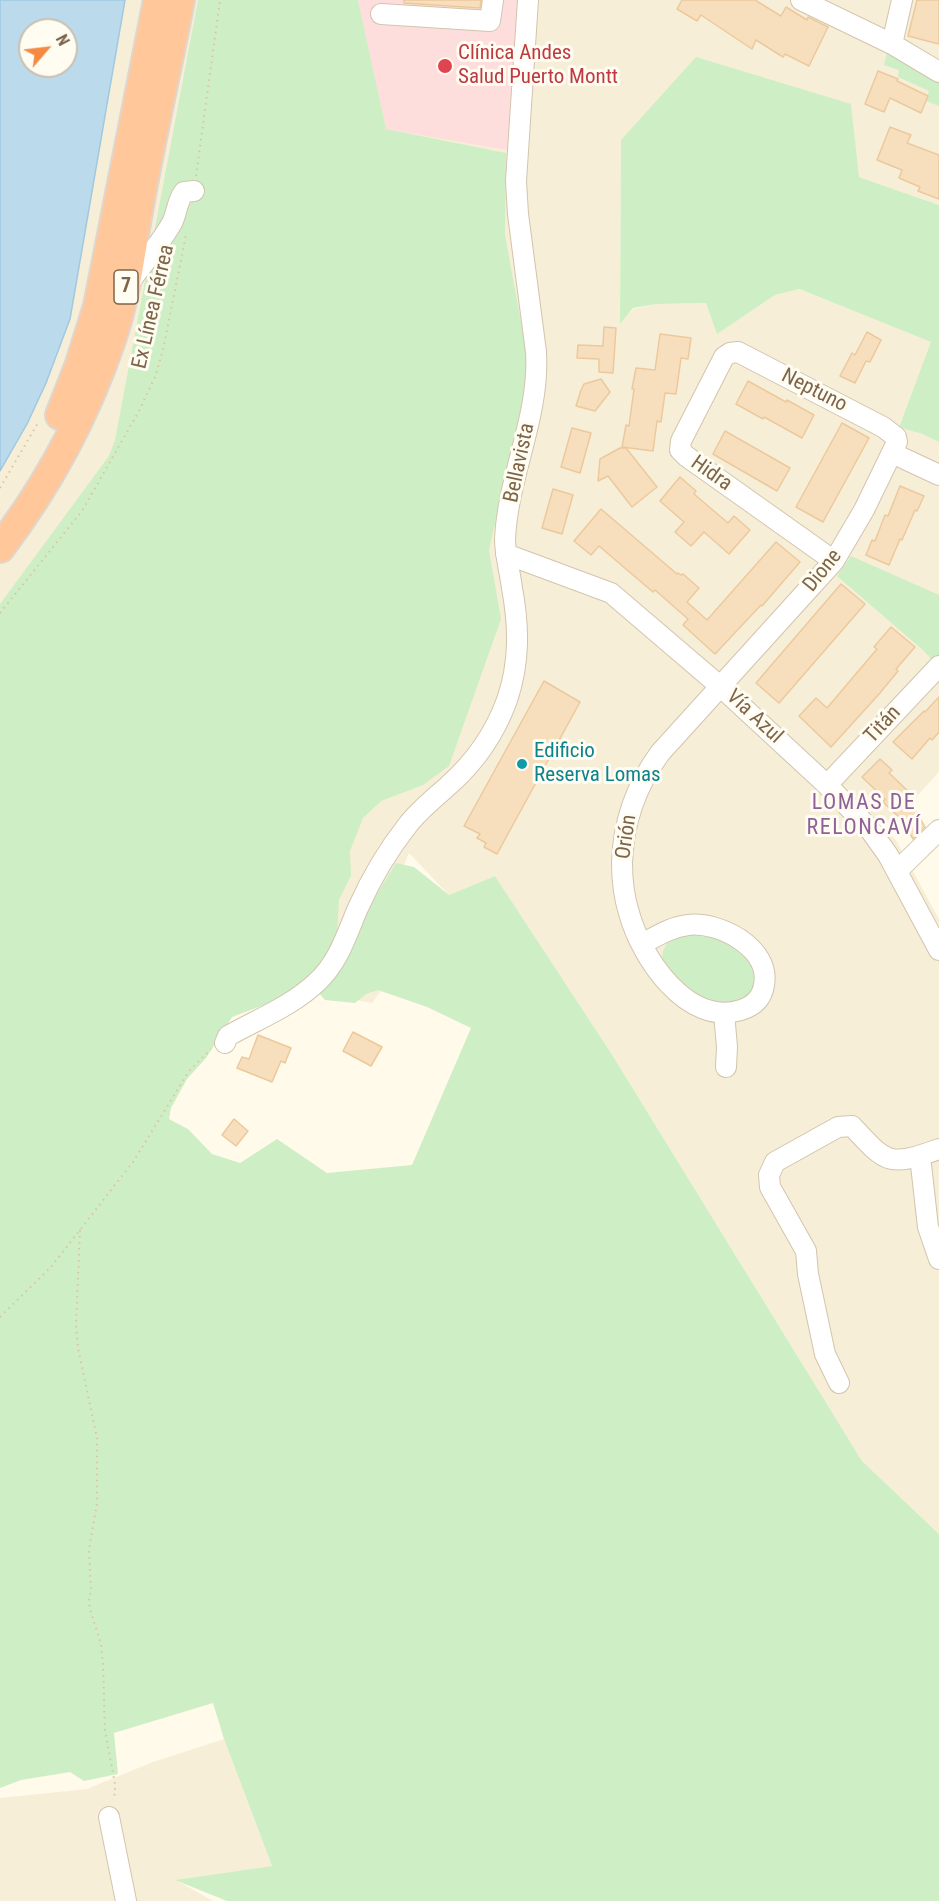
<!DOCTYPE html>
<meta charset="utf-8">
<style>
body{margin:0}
#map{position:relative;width:939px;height:1901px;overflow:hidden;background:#fffaea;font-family:"Roboto Condensed",sans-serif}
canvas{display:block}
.north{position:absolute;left:18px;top:18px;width:60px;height:60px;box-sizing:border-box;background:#fffcf2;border:2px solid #cbc0ae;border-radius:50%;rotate:62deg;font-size:16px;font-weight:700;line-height:24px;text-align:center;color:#7e6549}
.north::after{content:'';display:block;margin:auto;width:21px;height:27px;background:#f58b43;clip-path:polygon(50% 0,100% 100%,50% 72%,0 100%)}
</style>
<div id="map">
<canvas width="939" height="1901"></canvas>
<div class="north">N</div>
</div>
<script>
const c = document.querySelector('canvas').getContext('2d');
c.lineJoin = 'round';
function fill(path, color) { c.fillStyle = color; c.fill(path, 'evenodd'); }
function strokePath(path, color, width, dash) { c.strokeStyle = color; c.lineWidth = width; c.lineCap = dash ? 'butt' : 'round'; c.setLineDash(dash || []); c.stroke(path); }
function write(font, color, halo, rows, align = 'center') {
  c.font = font + ' "Roboto Condensed",sans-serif'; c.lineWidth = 6; c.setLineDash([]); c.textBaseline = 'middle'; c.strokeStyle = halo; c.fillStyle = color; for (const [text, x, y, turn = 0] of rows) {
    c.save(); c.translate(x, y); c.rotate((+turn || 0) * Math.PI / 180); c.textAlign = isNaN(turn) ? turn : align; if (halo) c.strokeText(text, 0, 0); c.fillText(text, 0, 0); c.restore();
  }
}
const residential = new Path2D(`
 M125 0H939V205L859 177 621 140 620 323 633 309 657 304 706 303 718 333 775 295 798 289 932 342 899 426 922 434 939 442V772L887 829 897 842 939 919V1534L862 1461 611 1053 495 876 449 895 409 853 376 934 386 984 372 1003 345 998 0 870V471L27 424 46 383 106 116Z
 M224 1739 272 1866 176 1880 213 1901H0V1798L87 1789 153 1762Z`);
const medical = new Path2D(`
 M358 0H523L512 151 386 129Z`);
const green = new Path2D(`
 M198 0H358L386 129 506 153 505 235 527 355 528 377 489 550 501 619 449 766 423 785 381 801 363 818 350 851 351 876 339 900 337 933 325 967 280 999 232 1017 206 1058 187 1079 171 1108 169 1119 188 1129 212 1154 240 1163 277 1139 327 1173 412 1165 471 1028 427 1007 378 990 366 994 355 1003 325 1000 317 991 396 863 414 867 449 895 495 876 611 1053 862 1461 939 1534V1901H227L175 1880 272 1866 224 1739 213 1703 114 1733 118 1774 84 1781 70 1772 21 1780 0 1788V604L109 456 115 440Z
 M888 48 939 78V106L926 101 929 91 898 77 899 70 884 65Z
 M696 57 851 104 859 177 939 205V442L922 434 899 427 931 342 799 289 775 295 717 334 706 303 657 304 633 308 620 324 621 140Z
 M851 556 939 595V659L934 662 924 651 837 576Z
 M702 931 738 946 757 970 754 995 727 1006 693 997 664 966 662 958 663 951 669 939Z`);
const water = new Path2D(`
 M0 0H125L70 319 46 383 27 424 0 471ZM30 30H66V66H30Z`);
const building = new Path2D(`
 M404 0H481L480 8 404 3Z
 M682 0H755L781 16 786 7 807 20 808 17 828 27 809 66 785 54 783 57 756 40 752 49 701 15 697 21 677 9Z
 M917 0H939V44L908 36Z
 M878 71 898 79 897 81 928 96 921 113 890 98 884 112 865 104Z
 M890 127 911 135 907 143 939 155V199L918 191 920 187 899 178 902 170 877 160Z
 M604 327 616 328 613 373 599 372V359L577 358 578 345 603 346Z
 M867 332 881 340 870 362 866 361 855 383 840 376 852 353 855 355Z
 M660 334 691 338 688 359 681 358 676 394 665 393 661 422 657 421 653 451 622 447 626 425 629 426 634 389H632L636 368 655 370Z
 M601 379 610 392 595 411 576 406 581 390 584 384Z
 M748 381 786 402 787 400 814 415 802 438 764 417 763 419 736 404Z
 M842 423 869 438 823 522 796 507Z
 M572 428 591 433 580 473 561 467Z
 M725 431 790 468 777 491 713 454Z
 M620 448H626L657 487 632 507 608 476 598 481 600 459Z
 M680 477 696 491 694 494 728 523 734 516 750 530 729 554 704 532 691 546 675 532 684 522 660 501Z
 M900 486 924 496 917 511 915 510 902 540 900 539 889 565 866 555 872 540 875 541 885 515 888 516Z
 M553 489 573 495 562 534 542 528Z
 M601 509 677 574 678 573 681 575 683 574 699 588 687 602 707 620 776 542 800 562 762 606 761 605 715 654 683 625 688 619 655 590 653 592 599 546 591 555 574 541Z
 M841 584 865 604 779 703 756 683Z
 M891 627 915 647 896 669 898 671 880 693 831 747 799 716 816 698 827 708 877 649 874 647Z
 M544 681 580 702 497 854 484 847 486 843 477 838 480 834 464 826Z
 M939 697V732L932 740 930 738 912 759 893 742 924 711 925 712Z
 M880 759 892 770 889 773 912 795 909 799 925 827 913 839 902 820 883 802 885 799 862 777Z
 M353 1032 382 1047 371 1066 343 1051Z
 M258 1035 291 1048 285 1063 281 1061 272 1082 237 1068 242 1057 249 1059Z
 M234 1119 248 1131 236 1146 222 1135Z`);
const path = new Path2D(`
 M196 176 220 0
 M0 488 39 421
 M0 613 82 511 139 411 155 377 163 350 186 235
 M80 1230 76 1325 78 1348 97 1438V1503L89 1550 91 1590 89 1601 90 1609 101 1644 103 1665 105 1731 115 1784V1793L113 1800
 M0 1317 51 1267 133 1162 189 1071 211 1049`);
const minor = new Path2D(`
 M801 0 892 44 939 72
 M381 14 490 21 493 0
 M892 44 902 0
 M127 285C143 265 159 245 172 223 177 213 177 201 184 192L194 191
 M892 453 939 475
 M506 554 611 593 721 687 827 785 868 827 888 855 939 950
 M827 785 939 666
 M897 871 939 830
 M642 944C657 936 671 927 688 925 719 921 771 948 764 985 762 998 754 1006 741 1010 687 1027 641 957 629 913 624 897 622 879 622 863 623 822 636 786 660 753L834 561 864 510 897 442 896 437 883 427 738 352 730 353 724 357 681 441 680 450 686 456 834 561
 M724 1013 727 1047 726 1067
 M225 1043 228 1036C258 1019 292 1006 317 982 339 962 347 933 358 908 371 879 388 850 407 826 419 810 435 798 449 785 475 762 495 733 507 700 520 662 519 626 512 588 510 572 505 555 505 539 508 475 540 416 536 352L518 214 516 181 528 0
 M920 1156 928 1227 939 1259
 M839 1383 825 1354 808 1274 806 1251 770 1187 769 1175 775 1162 838 1127 852 1126C887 1164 889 1167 939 1149
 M109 1817 126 1901`);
const highway = new Path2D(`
 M60 415 80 364 98 306 158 0
 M0 548C48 485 86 414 111 340 126 296 131 251 139 206 151 137 167 69 180 0`);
const markers = [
 [445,66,8,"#e0444e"],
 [522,764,6,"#0f9aa8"]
];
const shields = [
 [126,287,24]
];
const shieldNames = [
 ["7",126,287]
];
const healthNames = [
 ["Clínica Andes",458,54],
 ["Salud Puerto Montt",458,78]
];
const streetNames = [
 ["Ex Línea Férrea",154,307,-77],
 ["Neptuno",814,391,27],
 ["Bellavista",520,463,-78],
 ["Hidra",711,474,35],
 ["Dione",823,571,-51],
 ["Vía Azul",754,717,43],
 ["Titán",883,725,-47],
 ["Orión",627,837,-82]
];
const cultureNames = [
 ["Edificio",534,752],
 ["Reserva Lomas",534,776]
];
const neighbourhoodNames = [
 ["LOMAS DE",864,803],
 ["RELONCAVÍ",864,828]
];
fill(residential, '#f7eed7');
fill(medical, '#fededc');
fill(green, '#ceefc5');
fill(water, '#bbdbec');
strokePath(water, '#a0c9df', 1.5);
fill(building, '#f7dfbe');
strokePath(building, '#ecc99c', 1.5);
strokePath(minor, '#d3c4ad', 22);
strokePath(highway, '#ddd7d0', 32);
strokePath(path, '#ddc3a0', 2, [1.5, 4.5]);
strokePath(minor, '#fff', 20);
strokePath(highway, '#ffc79a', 28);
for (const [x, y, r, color] of markers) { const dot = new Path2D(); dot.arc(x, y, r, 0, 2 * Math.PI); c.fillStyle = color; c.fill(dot); strokePath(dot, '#fffcf2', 2); }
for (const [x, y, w] of shields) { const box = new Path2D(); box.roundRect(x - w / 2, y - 17, w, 34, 4.5); c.fillStyle = '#fffcf2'; c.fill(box); strokePath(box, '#7e6549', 1.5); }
write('bold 20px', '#7e6549', null, shieldNames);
write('21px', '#be3a42', '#fffcf2', healthNames, 'left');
write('21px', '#7e6549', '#fffcf2', streetNames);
write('21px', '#0d838f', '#fffcf2', cultureNames, 'left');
c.letterSpacing = '1.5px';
write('22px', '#906199', '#fffcf2', neighbourhoodNames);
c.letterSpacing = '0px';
</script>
